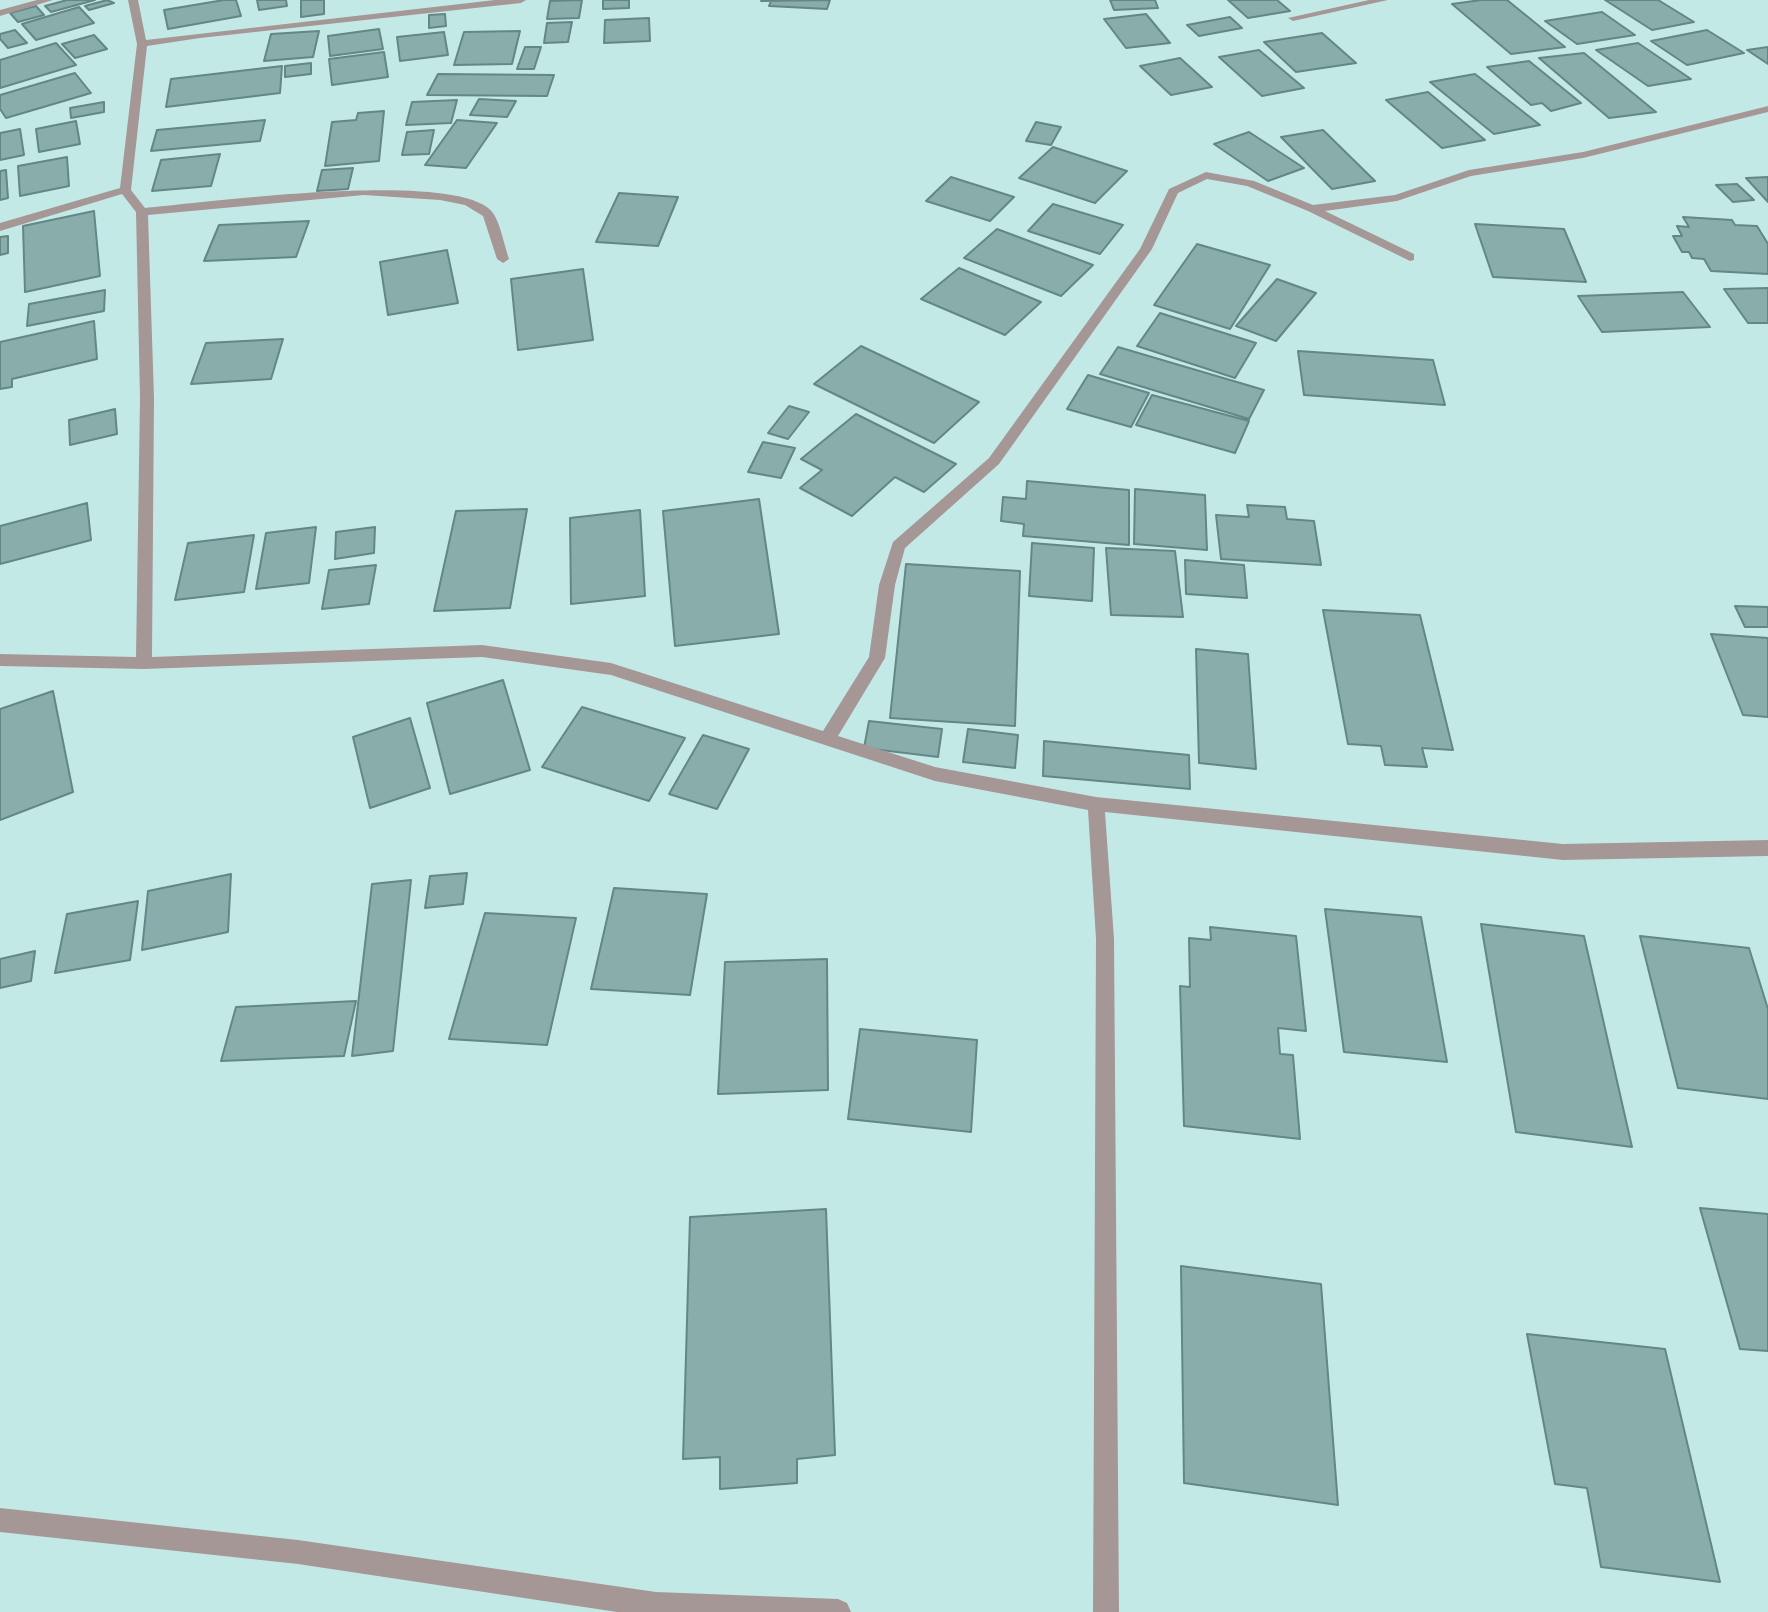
<!DOCTYPE html>
<style>
body{margin:0}
canvas{display:block;background:#c3e9e7}
</style>
<canvas width="1768" height="1612"></canvas>
<script>
const c = document.querySelector('canvas').getContext('2d');
c.lineJoin = 'round';
function fill(path, color) { c.fillStyle = color; c.fill(path, 'evenodd'); }
function strokePath(path, color, width, dash) { c.strokeStyle = color; c.lineWidth = width; c.lineCap = dash ? 'butt' : 'round'; c.setLineDash(dash || []); c.stroke(path); }
const building = new Path2D(`
 M67 0H95L51 12 45 6Z
 M107 0 114 3 89 10 85 6Z
 M224 0H236L241 16 168 29 164 10Z
 M257 0H286L287 6 259 10Z
 M301 0H324V14L301 17Z
 M582 0 579 18 547 19 550 1Z
 M603 0H629V8L603 9Z
 M830 0 827 9 769 6 771 1H761Z
 M1110 0H1155L1158 8 1114 10Z
 M1228 0H1277L1290 11 1248 18Z
 M1481 0H1507L1565 47 1511 54 1452 4Z
 M1605 0H1658L1694 22 1652 30Z
 M36 6 44 15 18 22 10 13Z
 M79 7 94 23 36 40 22 24Z
 M1602 12 1635 35 1577 44 1545 21Z
 M445 14 446 26 429 28V15Z
 M1146 14 1170 43 1126 48 1104 19Z
 M1230 17 1242 28 1199 36 1187 25Z
 M649 18 650 41 604 43 605 20Z
 M572 22 568 42 544 43 547 23Z
 M379 29 383 49 330 56 328 36Z
 M15 30 27 43 8 48 0 39V34Z
 M1707 30 1744 53 1687 65 1651 41Z
 M319 31 313 57 264 61 271 34Z
 M520 31 512 64 454 65 464 32Z
 M444 32 448 55 400 61 397 37Z
 M1322 33 1356 63 1296 72 1264 42Z
 M94 35 107 49 75 58 62 44Z
 M56 43 76 65 0 88V60Z
 M1638 43 1691 79 1648 86 1596 50Z
 M525 47H541L534 69H517Z
 M1768 47V64L1747 50Z
 M1259 50 1304 88 1262 96 1219 57Z
 M384 52 388 77 332 85 329 59Z
 M1584 53 1656 112 1609 118 1539 58Z
 M1180 58 1212 87 1171 95 1140 66Z
 M1529 61 1581 103 1551 111 1542 103 1531 105 1487 67Z
 M311 63V74L285 77V66Z
 M282 66 280 93 166 107 171 79Z
 M75 73 91 93 6 118 0 109V95Z
 M438 74 554 75 547 96 427 95Z
 M1475 74 1540 125 1494 134 1430 82Z
 M1428 92 1485 140 1442 148 1386 100Z
 M479 99 516 101 507 117 470 115Z
 M457 100 451 123 406 125 412 102Z
 M104 102V112L71 118 70 108Z
 M384 111 379 161 325 166 332 122 356 120 358 113Z
 M265 120 260 141 151 151 157 130Z
 M457 120 497 123 466 168 425 165Z
 M76 121 80 144 39 152 36 129Z
 M1036 122 1061 127 1051 145 1026 141Z
 M20 129 24 155 0 160V133Z
 M434 130 429 154 402 155 407 132Z
 M1323 130 1375 181 1332 189 1281 137Z
 M1249 132 1304 168 1268 181 1214 144Z
 M1053 147 1127 171 1095 203 1019 178Z
 M220 154 211 186 152 191 161 160Z
 M67 157 69 186 20 196 18 166Z
 M353 168 348 189 317 191 322 170Z
 M6 170 8 198 0 200V171Z
 M951 177 1014 197 990 221 926 201Z
 M1768 177V202L1746 178Z
 M1737 184 1754 200 1733 202 1716 185Z
 M619 193 678 197 658 246 596 242Z
 M1053 204 1123 225 1100 254 1028 231Z
 M94 211 100 276 25 292 23 226Z
 M1683 217 1732 220 1735 225 1757 226 1768 244V274L1711 271 1704 259 1692 258 1689 252H1682L1673 236H1682L1677 226 1689 227Z
 M309 221 296 257 204 261 219 225Z
 M1475 224 1564 229 1586 282 1493 277Z
 M997 229 1093 265 1061 296 964 258Z
 M8 236V253L0 255V237Z
 M1197 244 1270 265 1230 329 1154 305Z
 M447 250 458 303 388 315 380 262Z
 M959 268 1041 302 1005 335 921 299Z
 M583 269 593 340 518 350 511 279Z
 M1277 279 1316 293 1276 341 1236 326Z
 M1768 288V323H1748L1724 289Z
 M105 290 104 311 27 326 29 304Z
 M1683 292 1710 327 1602 332 1578 296Z
 M1160 313 1256 343 1235 378 1137 346Z
 M94 321 97 359 12 379V387L0 389V342Z
 M283 339 271 379 191 384 206 343Z
 M861 346 979 402 934 443 814 384Z
 M1118 347 1264 390 1249 419 1100 374Z
 M1298 351 1433 360 1445 405 1304 395Z
 M1088 375 1149 393 1131 427 1067 409Z
 M1152 395 1249 421 1235 453 1136 425Z
 M789 406 809 412 788 439 768 433Z
 M115 409 117 434 70 445 69 420Z
 M856 414 956 464 924 492 895 477 852 516 800 488 822 470 801 459Z
 M763 442 795 448 781 478 748 472Z
 M1027 481 1129 490V545L1023 536 1024 524 1001 521 1003 497 1026 499Z
 M1135 489 1205 495 1207 550 1134 544Z
 M759 499 779 634 675 646 663 511Z
 M87 503 91 540 0 564V526Z
 M1247 505 1285 507 1287 519 1314 521 1321 565 1221 559 1216 515 1249 517Z
 M527 509 510 608 434 611 456 511Z
 M640 510 645 596 571 604 570 518Z
 M316 527 309 583 256 589 266 533Z
 M375 527 374 553 335 559 336 532Z
 M254 535 244 592 175 600 188 543Z
 M1032 543 1094 548 1092 601 1029 596Z
 M1106 548 1175 551 1183 617 1111 615Z
 M1185 560 1244 565 1247 598 1186 594Z
 M906 564 1020 571 1015 726 890 718Z
 M376 565 369 604 322 609 329 570Z
 M1735 606 1768 607V627H1745Z
 M1323 610 1420 615 1453 750 1422 748 1427 767 1385 765 1381 746 1348 744Z
 M1711 634 1768 638V717L1743 715Z
 M1196 649 1248 654 1256 769 1199 763Z
 M503 680 530 770 450 794 427 703Z
 M53 691 73 792 0 820V709Z
 M582 707 685 738 649 801 542 767Z
 M410 718 430 788 370 808 353 737Z
 M869 721 942 729 938 757 864 748Z
 M968 729 1018 735 1015 768 963 762Z
 M703 735 749 749 717 809 669 794Z
 M1044 741 1189 755 1190 789 1043 776Z
 M467 873 463 904 425 908 430 876Z
 M231 874 228 932 142 950 148 891Z
 M411 880 393 1051 352 1056 372 884Z
 M614 888 707 894 690 995 591 989Z
 M138 901 130 960 55 973 67 914Z
 M1325 909 1421 917 1447 1062 1344 1052Z
 M485 913 576 918 547 1045 449 1039Z
 M1481 924 1584 936 1632 1147 1516 1132Z
 M1210 927 1296 936 1306 1031 1278 1028 1280 1054 1293 1055 1300 1139 1184 1126 1180 986 1190 987 1189 938 1211 940Z
 M1640 936 1749 948 1768 1009V1099L1678 1088Z
 M35 951 31 981 0 988V959Z
 M827 959 828 1090 718 1094 725 962Z
 M356 1001 344 1056 221 1061 236 1007Z
 M860 1029 977 1040 971 1132 848 1119Z
 M1700 1208 1768 1214V1351L1740 1349Z
 M826 1209 835 1455 797 1459V1483L720 1489V1457L683 1459 690 1217Z
 M1181 1266 1321 1284 1338 1505 1184 1483Z
 M1527 1334 1665 1349 1720 1582 1601 1567 1587 1488 1555 1484Z`);
const minor = new Path2D(`
 M37 0H53L0 16V10Z
 M128 0H138L146 40 495 0H526L521 3 200 38 147 46 131 190 145 208C202 203 461 168 493 213 501 225 504 245 509 259L503 263 497 259 483 216 465 205 440 200 364 195 148 215 154 398 152 657 482 645 611 663 823 731 869 657 879 585 893 542 989 458 1140 249 1169 189 1206 172 1254 181 1313 205 1395 195 1469 170 1583 152 1768 106V112L1583 158 1471 176 1397 201 1325 211 1414 254V260L1410 261 1308 211 1247 186 1207 179 1178 193 1152 249 999 464 905 548 895 585 885 658 838 736 935 767 1096 797 1563 844 1768 840V856L1563 860 1105 812 1114 939 1119 1612H1093L1096 939 1088 810 935 781 611 675 482 657 144 669 0 666V654L136 657 140 398 136 212 122 194 0 231V223L120 188 137 44Z
 M1369 0H1388L1293 21 1288 18Z
 M0 1508 298 1540 656 1592 838 1599 847 1603 851 1612H617L298 1564 0 1532Z`);
fill(building, '#89adab');
strokePath(building, '#648786', 2);
fill(minor, '#a69797');
</script>
